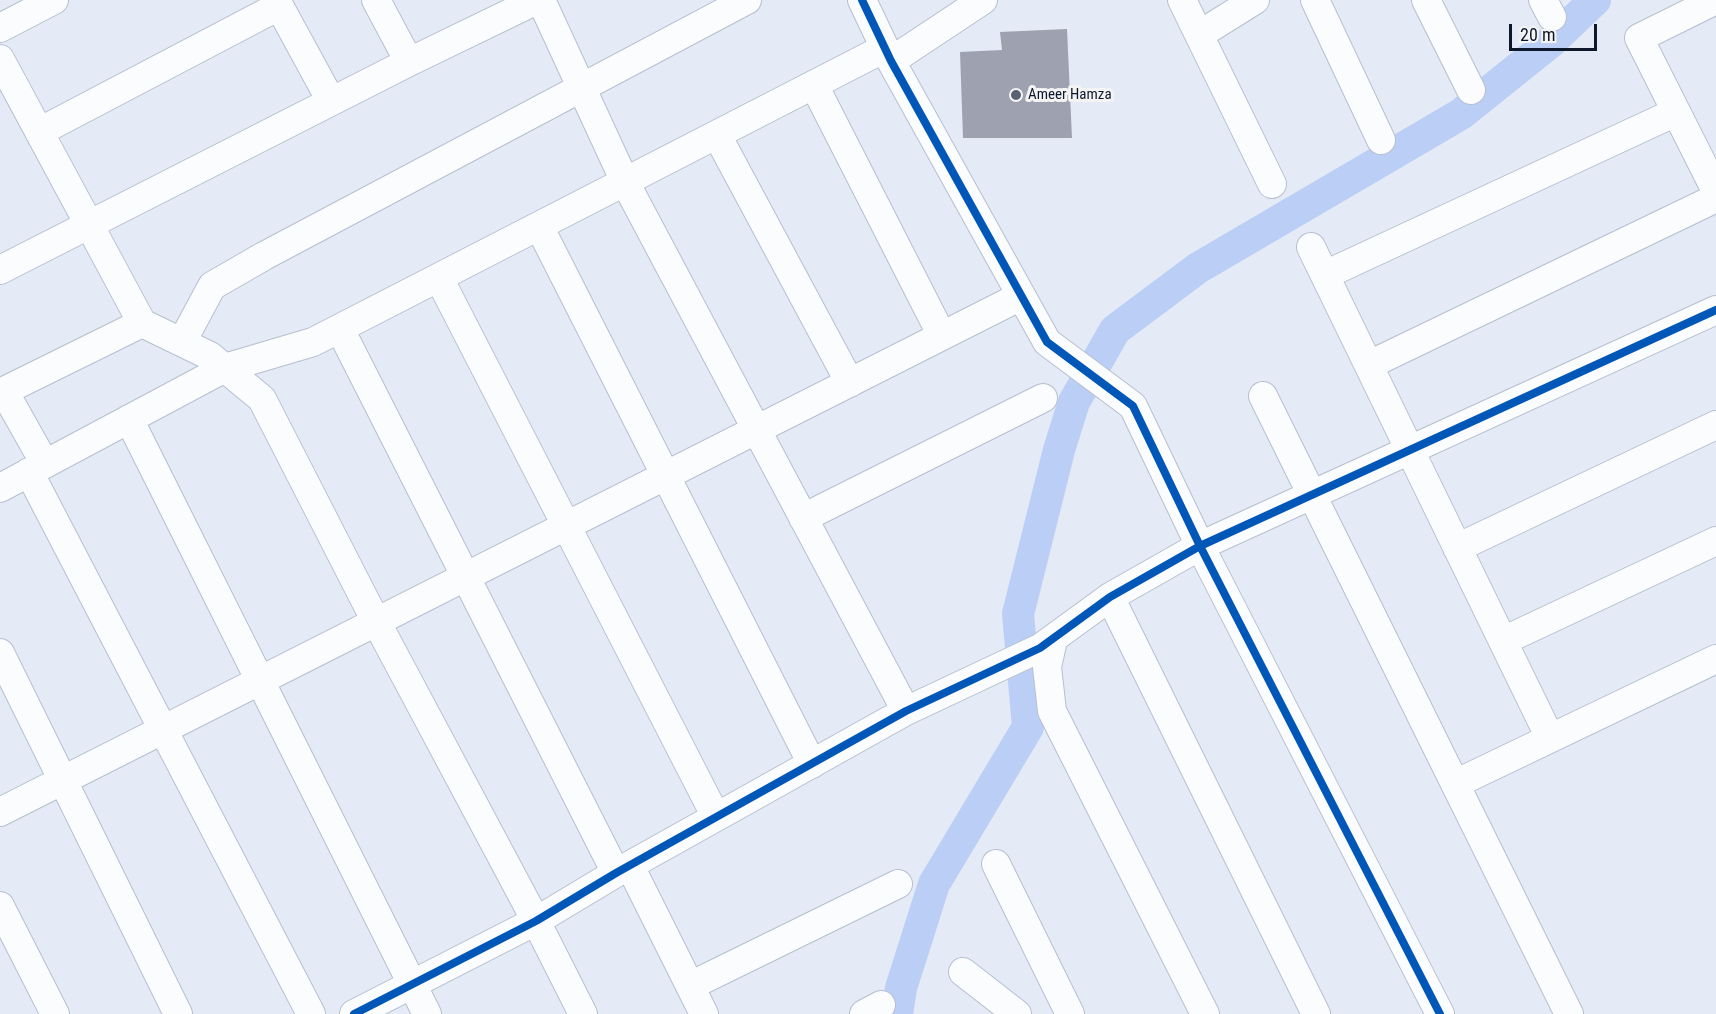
<!DOCTYPE html>
<style>
body{margin:0}
#map{position:relative;width:1716px;height:1014px;overflow:hidden;background:#e4eaf6;font-family:"Roboto Condensed",sans-serif}
canvas{display:block}
.scale{position:absolute;left:1509px;top:24px;width:88px;height:27px;box-sizing:border-box;border:3px solid #0e182c;border-top:0;padding-left:8px;font-size:18px;line-height:21px;white-space:nowrap;color:#0e182c;-webkit-text-stroke:4px #f4f4f4;paint-order:stroke}
</style>
<div id="map">
<canvas width="1716" height="1014"></canvas>
<div class="scale">20 m</div>
</div>
<script>
const c = document.querySelector('canvas').getContext('2d');
c.lineJoin = 'round';
function strokePath(path, color, width, dash) { c.strokeStyle = color; c.lineWidth = width; c.lineCap = dash ? 'butt' : 'round'; c.setLineDash(dash || []); c.stroke(path); }
function fill(path, color) { c.fillStyle = color; c.fill(path, 'evenodd'); }
function write(font, color, halo, rows, align = 'center') {
  c.font = font + ' "Roboto Condensed",sans-serif'; c.lineWidth = 6; c.setLineDash([]); c.textBaseline = 'middle'; c.strokeStyle = halo; c.fillStyle = color; for (const [text, x, y, turn = 0] of rows) {
    c.save(); c.translate(x, y); c.rotate((+turn || 0) * Math.PI / 180); c.textAlign = isNaN(turn) ? turn : align; if (halo) c.strokeText(text, 0, 0); c.fillText(text, 0, 0); c.restore();
  }
}
const canal = new Path2D(`
 M897 1014 901 988 934 884 1028 727 1018 614 1059 450 1074 402 1115 330 1198 268 1461 114 1552 41 1595 0`);
const building = new Path2D(`
 M1067 29 1072 138H963L960 52 1002 50 1000 32Z`);
const minor = new Path2D(`
 M276 0 331 101
 M376 0 409 62
 M541 0 625 182 906 711
 M862 0 891 61 1047 342 1133 406 1200 546 1440 1014
 M1182 0 1272 184
 M1315 0 1381 140
 M1426 0 1471 90
 M1543 0 1552 17
 M1716 0 1639 38 1716 191
 M0 28 54 0
 M1199 35 1255 0
 M0 59 142 323 210 356 262 399 368 606 536 921 583 1014
 M891 61 983 0
 M814 85 942 336
 M39 132 279 6
 M717 135 850 383
 M539 226 812 764
 M1311 247 1550 738
 M0 270 409 62 537 0
 M1325 275 1676 112
 M439 278 716 817
 M340 329 616 873
 M182 342 212 286 264 256 747 0
 M1369 365 1716 198
 M4 391 45 464
 M0 393 142 323
 M1263 396 1569 1014
 M129 419 427 1014
 M29 472 311 1014
 M0 488 225 368 313 342 885 48
 M803 518 1043 398
 M1457 548 1716 425
 M1110 597 1316 1014
 M1053 640 1047 667 1052 711 1205 1014
 M1503 641 1716 541
 M0 653 178 1014
 M1455 784 1716 659
 M0 812 1021 296
 M996 864 1070 1014
 M630 866 704 1014
 M0 906 55 1014
 M963 972 1017 1014
 M690 986 898 884
 M354 1014 536 921 616 873 906 711 1040 648 1110 597 1200 546 1716 310
 M864 1014 881 1005`);
const cycleway = new Path2D(`
 M862 0 891 61 1047 342 1133 406 1200 546 1440 1014
 M354 1014 536 921 616 873 906 711 1040 648 1110 597 1200 546 1716 310`);
const markers = [
 [1016,95,6,"#596273"]
];
const poiNames = [
 ["Ameer Hamza",1028,95]
];
strokePath(canal, '#bbcff6', 32);
fill(building, '#9ea1b0');
strokePath(minor, '#b7bfce', 30);
strokePath(minor, '#fbfcfe', 28);
strokePath(cycleway, '#0057b8', 8);
for (const [x, y, r, color] of markers) { const dot = new Path2D(); dot.arc(x, y, r, 0, 2 * Math.PI); c.fillStyle = color; c.fill(dot); strokePath(dot, '#f4f4f4', 2); }
write('15px', '#0e182c', '#f4f4f4', poiNames, 'left');
</script>
